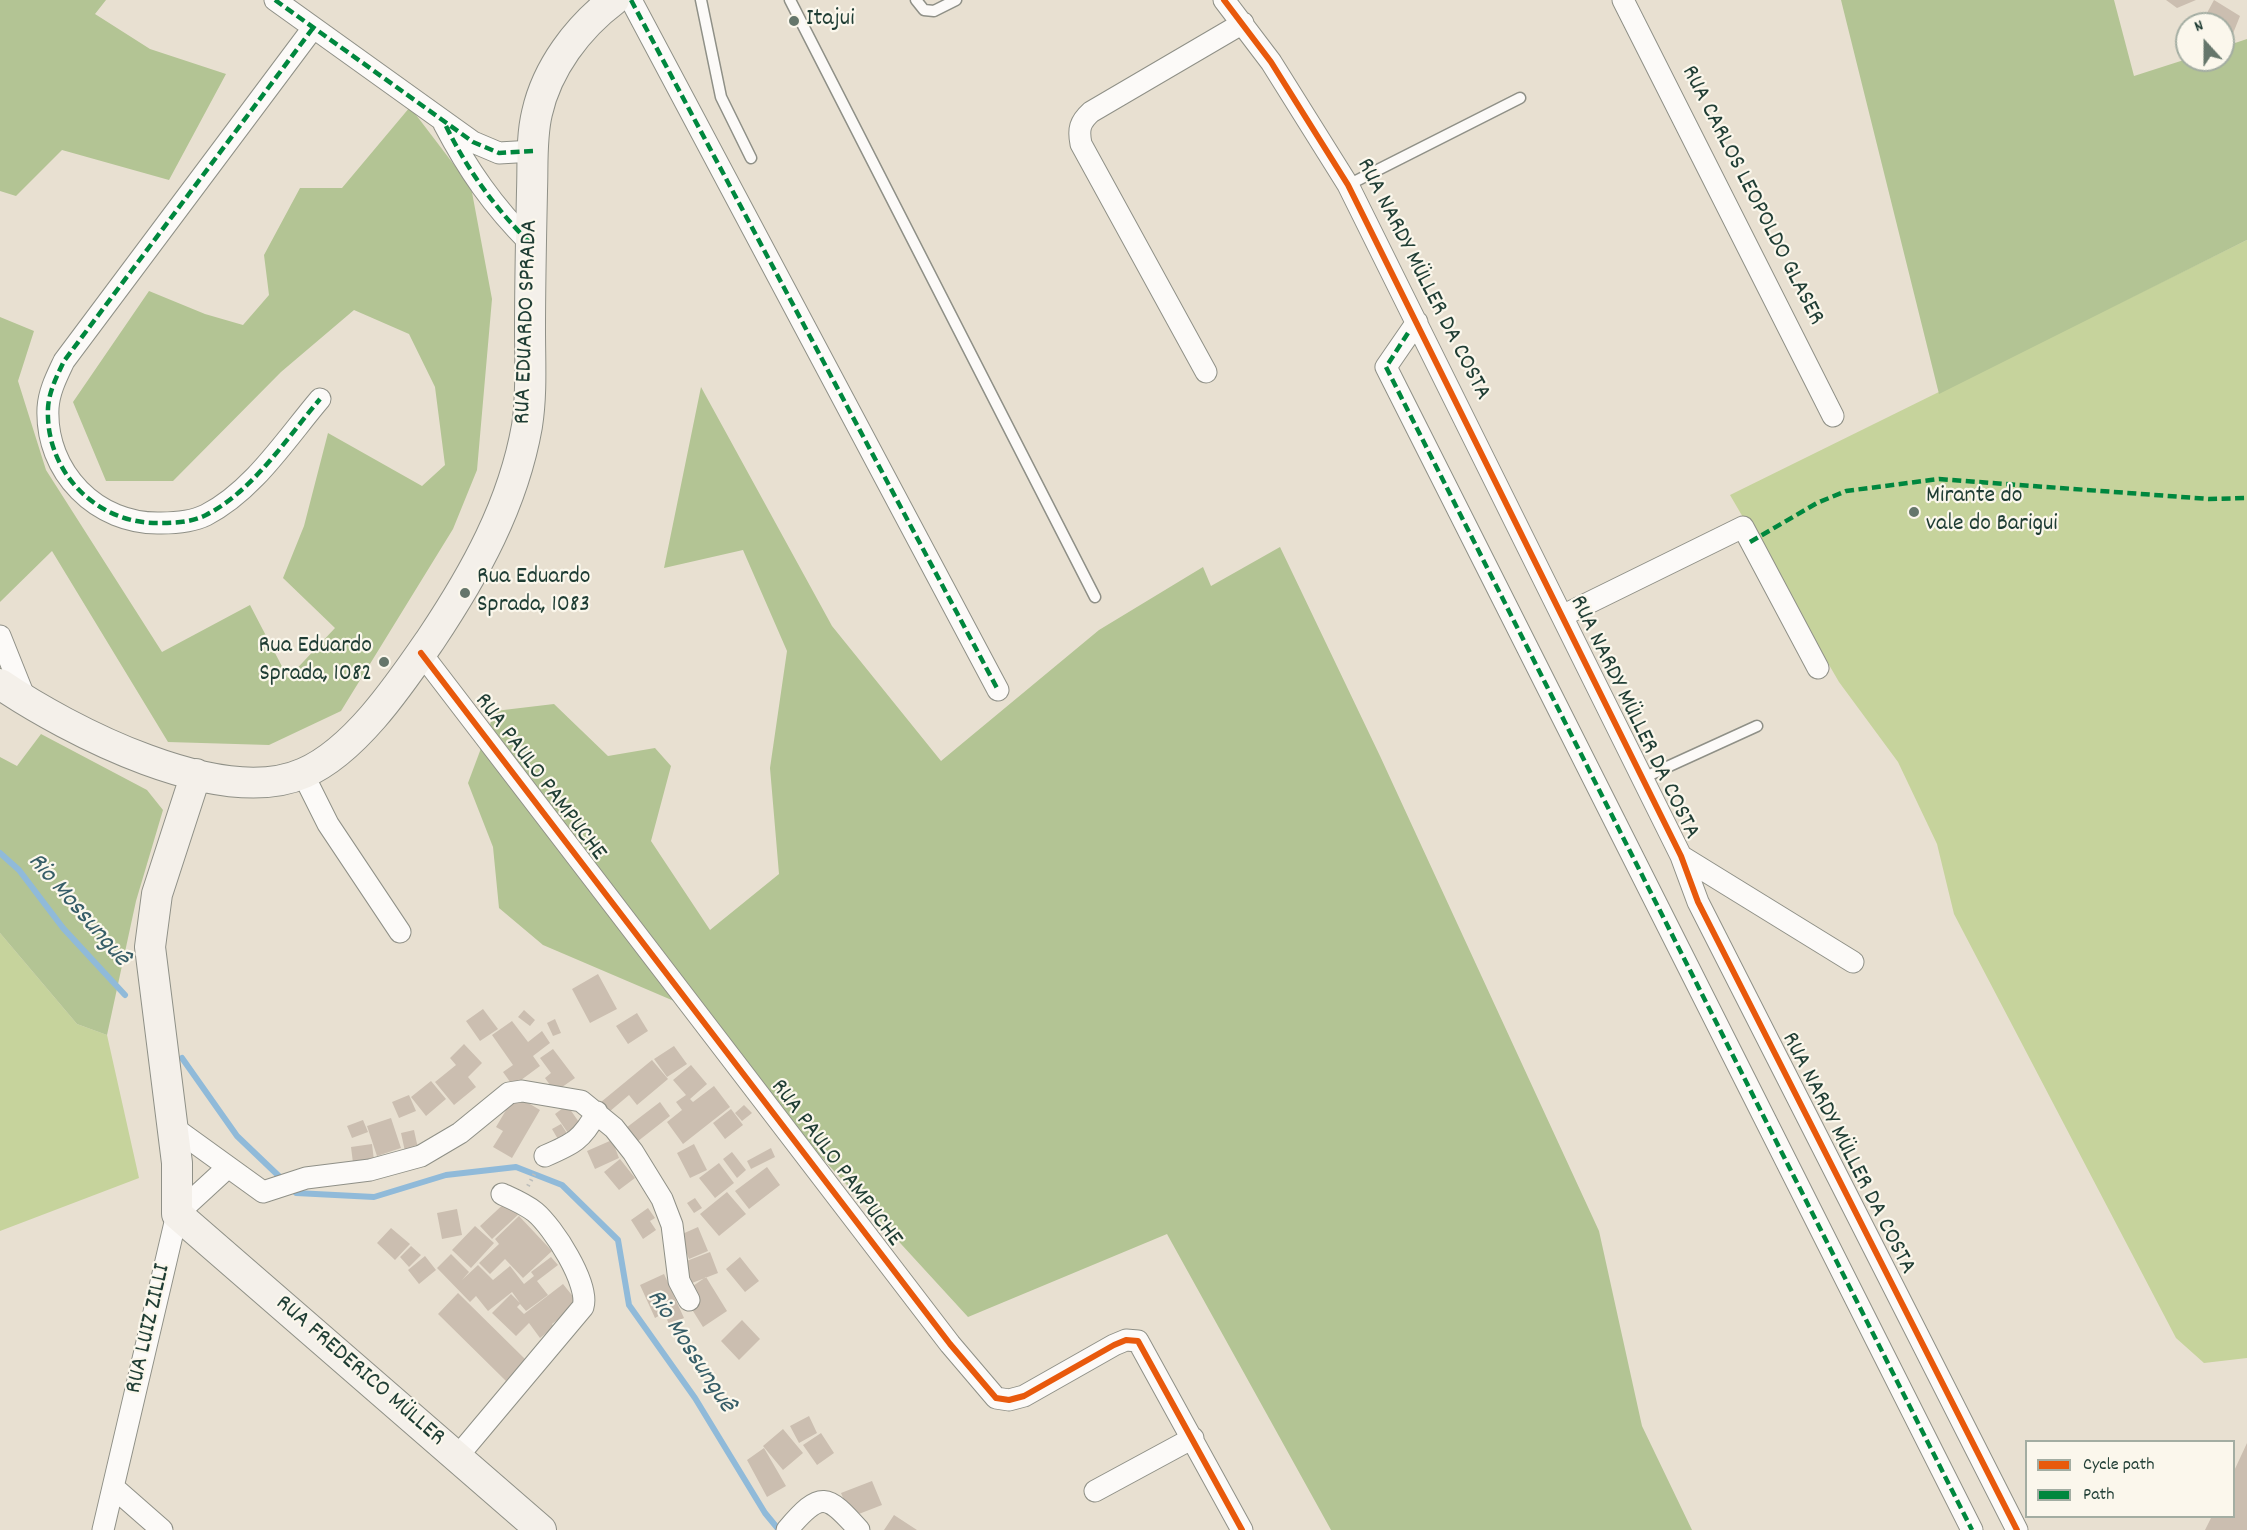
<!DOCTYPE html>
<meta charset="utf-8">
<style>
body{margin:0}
#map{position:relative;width:2247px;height:1530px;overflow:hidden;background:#e8e0d1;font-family:Dekko,sans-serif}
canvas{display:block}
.legend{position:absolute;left:2025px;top:1440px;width:210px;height:78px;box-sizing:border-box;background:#fbf7ec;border:2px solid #a3ada2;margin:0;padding:8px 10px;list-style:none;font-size:18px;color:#1f3d34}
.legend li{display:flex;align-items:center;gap:12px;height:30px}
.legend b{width:30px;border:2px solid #a3ada2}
.north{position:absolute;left:2175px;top:12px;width:60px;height:60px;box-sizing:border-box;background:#fbf7ec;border:2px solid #a3ada2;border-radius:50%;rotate:339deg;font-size:16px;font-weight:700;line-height:24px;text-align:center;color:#1f3d34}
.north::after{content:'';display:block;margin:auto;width:21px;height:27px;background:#65766b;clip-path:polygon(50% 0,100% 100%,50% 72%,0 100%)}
</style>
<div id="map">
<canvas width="2247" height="1530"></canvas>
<ul class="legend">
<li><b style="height:8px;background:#e8590c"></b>Cycle path</li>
<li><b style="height:8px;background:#00873e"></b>Path</li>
</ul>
<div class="north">N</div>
</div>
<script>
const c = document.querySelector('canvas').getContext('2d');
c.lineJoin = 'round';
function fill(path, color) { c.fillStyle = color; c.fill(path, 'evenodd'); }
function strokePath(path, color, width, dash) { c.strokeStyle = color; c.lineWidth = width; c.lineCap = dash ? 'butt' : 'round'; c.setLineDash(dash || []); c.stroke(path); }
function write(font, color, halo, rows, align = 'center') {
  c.font = font + ' Dekko,sans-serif'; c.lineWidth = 4.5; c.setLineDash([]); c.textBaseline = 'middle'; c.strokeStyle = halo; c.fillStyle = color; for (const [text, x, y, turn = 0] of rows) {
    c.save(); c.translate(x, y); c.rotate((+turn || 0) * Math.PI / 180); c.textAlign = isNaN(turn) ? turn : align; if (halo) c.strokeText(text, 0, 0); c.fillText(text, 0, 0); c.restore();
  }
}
const green = new Path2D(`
 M2247 240V1358L2204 1363 2176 1338 1954 914 1937 844 1898 762 1839 682 1730 495Z
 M0 933 77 1024 107 1035 139 1178 0 1231Z`);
const forest = new Path2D(`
 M0 0H106L95 14 150 49 226 74 169 180 62 150 16 196 0 191Z
 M1841 0H2114L2134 76 2187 59 2223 60V47L2247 39V240L1939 394Z
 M410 107 471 187 492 299 477 470 453 529 341 711 269 745 168 742 52 551 0 602V317L34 331 18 381 46 470 162 652 250 605 288 678 335 628 283 578 304 526 328 433 422 486 445 465 435 387 409 334 354 310 281 372 173 481H106L73 402 149 291 205 314 243 325 269 295 264 255 300 188H342Z
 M701 387 832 626 941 761 1099 630 1203 567 1211 586 1280 547 1380 756 1599 1231 1642 1426 1692 1530H1331L1167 1234 968 1317 681 1004 543 945 499 908 493 847 468 783 495 711 554 704 608 756 655 748 671 766 651 841 710 930 779 874 770 768 787 651 743 550 664 568Z
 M41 734 147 790 163 810 136 901 107 1035 77 1024 0 933V757L17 766Z`);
const stream = new Path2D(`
 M0 853 19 870 63 928 125 995
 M182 1058 237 1136 283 1180
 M290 1187 296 1193 374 1197 446 1175 516 1167 562 1185 618 1240 629 1305 695 1398 765 1513 779 1530`);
const building = new Path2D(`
 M2166 0H2196L2177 8Z
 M2214 0 2240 16 2230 41 2223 43V24H2201Z
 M598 974 617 1009 590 1023 572 989Z
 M483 1009 498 1029 480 1041 466 1021Z
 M524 1010 535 1020 530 1026 518 1017Z
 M637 1013 648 1031 628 1044 616 1026Z
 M555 1019 561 1033 553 1036 547 1023Z
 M512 1021 528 1042 542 1031 550 1043 533 1056 540 1066 513 1086 503 1072 513 1065 492 1035Z
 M464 1044 482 1063 468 1077 476 1087 454 1105 435 1082 456 1065 450 1058Z
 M674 1046 687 1064 667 1077 654 1059Z
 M553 1049 575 1078 555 1092 545 1078 551 1073 540 1058Z
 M652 1060 668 1079 637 1105 629 1095 609 1112 601 1102Z
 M691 1065 707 1084 690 1099 693 1102 714 1086 730 1107 683 1144 667 1122 682 1110 676 1102 686 1095 673 1080Z
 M431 1081 446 1099 426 1116 411 1097Z
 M409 1095 416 1111 399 1118 392 1102Z
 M515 1095 540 1110 512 1158 493 1147 503 1131 496 1127Z
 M660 1102 670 1116 633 1145 622 1131Z
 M567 1105 581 1125 568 1133 555 1114Z
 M744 1105 752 1113 742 1121 735 1113Z
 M731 1109 743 1125 725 1139 713 1123Z
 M391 1118 401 1148 377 1156 367 1126Z
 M363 1120 368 1132 352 1138 347 1126Z
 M561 1124 568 1135 562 1146 552 1129Z
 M414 1130 419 1153 406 1156 401 1133Z
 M612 1140 619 1158 595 1169 587 1151Z
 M372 1144 375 1169 354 1171 351 1147Z
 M694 1144 707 1170 690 1178 677 1153Z
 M771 1148 775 1157 751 1169 747 1161Z
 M732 1152 746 1170 737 1178 723 1159Z
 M620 1159 635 1178 619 1190 604 1172Z
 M719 1163 734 1183 715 1198 699 1178Z
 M767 1167 780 1185 749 1209 735 1191Z
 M727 1192 746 1214 719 1236 700 1214Z
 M695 1198 702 1208 694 1213 687 1203Z
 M509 1199 521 1212 492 1239 480 1226Z
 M648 1208 655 1218 650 1221 656 1230 643 1239 631 1220Z
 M457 1209 462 1235 442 1239 437 1213Z
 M519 1216 552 1251 523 1278 505 1259 490 1274 479 1263 499 1244 495 1239Z
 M475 1226 494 1243 471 1268 452 1250Z
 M698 1227 708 1251 689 1259 680 1235Z
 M391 1228 410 1244 395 1260 377 1243Z
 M411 1246 421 1255 409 1267 400 1257Z
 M710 1252 718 1273 692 1283 684 1262Z
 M451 1254 469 1272 462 1280 478 1265 493 1280 510 1266 524 1284 534 1276 531 1272 551 1257 558 1265 537 1281 548 1295 526 1311 520 1304 517 1307 524 1314 563 1284 579 1304 552 1324 554 1327 540 1338 529 1323 516 1336 492 1313 511 1294 520 1303 512 1292 488 1311 476 1296 470 1302 437 1268Z
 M425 1256 436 1270 419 1284 408 1270Z
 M740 1257 759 1281 745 1292 726 1269Z
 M664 1274 684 1318 669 1324 664 1313 655 1318 640 1285Z
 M706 1277 727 1311 703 1327 688 1303 690 1288Z
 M458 1293 526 1360 506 1381 438 1314Z
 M742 1320 760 1339 739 1360 721 1341Z
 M809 1416 817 1433 799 1443 790 1426Z
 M783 1429 803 1453 783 1470 763 1446Z
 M821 1433 834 1453 817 1465 803 1445Z
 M2247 1443V1530H2205L2212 1516H2234V1471Z
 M764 1448 786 1486 767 1497 747 1460Z
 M872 1481 882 1505 851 1517 841 1493Z
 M894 1515 917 1530H884Z`);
const path = new Path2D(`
 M528 1186 536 1171`);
const lane = new Path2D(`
 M701 0 721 97 751 158
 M790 0 1095 597
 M916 0 924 10 934 11 956 0
 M1348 185 1520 98
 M1643 778 1757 726`);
const street = new Path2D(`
 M275 0 473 142 499 153 533 151
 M631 0 998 690
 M1224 0 1271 62 1348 185 1681 856 1698 902 2017 1530
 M1623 0 1833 416
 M313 28 64 361C57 376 49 391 48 408 45 472 97 525 161 523 176 523 192 522 206 515 253 491 286 439 320 399
 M444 124C468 170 493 206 530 243
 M1417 322 1386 367 1972 1530
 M1206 372 1081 144C1078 129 1080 122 1091 112L1243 23
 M1562 616 1743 527 1818 668
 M0 636 26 701
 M421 653 950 1344 996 1398 1009 1400 1024 1396 1114 1345 1126 1340 1138 1341 1242 1530
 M303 774 328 824 400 932
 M1681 856 1853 962
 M173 1127 263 1192 306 1178 370 1170 421 1156 460 1133 509 1093 522 1091 581 1101 614 1128 633 1152 662 1199 672 1225 679 1281 689 1300
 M545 1156C573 1144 582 1140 597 1112
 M457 1457 583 1307C590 1284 553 1227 535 1212 525 1204 513 1199 502 1194
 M113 1487 162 1530
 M1095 1491 1193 1438
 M103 1530 177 1214 227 1168
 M787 1530C821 1490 827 1494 859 1530`);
const secondary = new Path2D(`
 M0 684C68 730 221 810 304 773 355 751 400 684 431 639 475 573 513 505 527 426 532 394 530 362 530 330 530 283 531 237 532 191 533 165 531 138 537 113 547 68 578 27 614 0
 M196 774 157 894 150 947 177 1163V1214L541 1530`);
const quiet = new Path2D(`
 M275 0 473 142 499 153 533 151
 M631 0 998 690
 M313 28 64 361C57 376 49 391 48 408 45 472 97 525 161 523 176 523 192 522 206 515 253 491 286 439 320 399
 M446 126C468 171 495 208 530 243
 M1408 333 1386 367 1972 1530
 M1750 542 1817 503 1846 491 1939 479 2209 499 2247 498`);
const cycleway = new Path2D(`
 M1224 0 1271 62 1348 185 1681 856 1698 902 2017 1530
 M421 653 950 1344 996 1398 1009 1400 1024 1396 1114 1345 1126 1340 1138 1341 1242 1530`);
const markers = [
 [794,21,6,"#65766b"],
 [1914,512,6,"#65766b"],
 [465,593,6,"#65766b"],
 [384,662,6,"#65766b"]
];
const poiNames = [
 ["Itajui",806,21],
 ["Mirante do",1926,498],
 ["vale do Barigui",1926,526],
 ["Rua Eduardo",477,579],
 ["Sprada, 1083",477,607],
 ["Rua Eduardo",372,648,"right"],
 ["Sprada, 1082",372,676,"right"]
];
const streetNames = [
 ["RUA CARLOS LEOPOLDO GLASER",1751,196,63],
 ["RUA NARDY MÜLLER DA COSTA",1422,280,63],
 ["RUA EDUARDO SPRADA",528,322,-88],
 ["RUA NARDY MÜLLER DA COSTA",1633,718,64],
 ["RUA PAULO PAMPUCHE",539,778,53],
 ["RUA NARDY MÜLLER DA COSTA",1847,1154,63],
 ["RUA PAULO PAMPUCHE",835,1164,53],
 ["RUA LUIZ ZILLI",150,1329,-77],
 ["RUA FREDERICO MÜLLER",359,1372,41]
];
const waterNames = [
 ["Rio Mossunguê",77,911,49],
 ["Rio Mossunguê",689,1352,57]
];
fill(green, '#c6d39c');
fill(forest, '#b3c494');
strokePath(stream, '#90bad9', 6);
fill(building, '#cbbeb0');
strokePath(lane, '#8f9087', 13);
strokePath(street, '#8f9087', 23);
strokePath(secondary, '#8f9087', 32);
strokePath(path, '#bdbebb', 4, [1.5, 4.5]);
strokePath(lane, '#fcfaf8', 10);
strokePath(street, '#fcfaf8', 21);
strokePath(secondary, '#f4f0ea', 30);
strokePath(quiet, '#00873e', 4.5, [9, 4.5]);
strokePath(cycleway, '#e8590c', 6);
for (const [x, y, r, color] of markers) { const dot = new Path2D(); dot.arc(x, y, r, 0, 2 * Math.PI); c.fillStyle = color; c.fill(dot); strokePath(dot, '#fbf7ec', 2); }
write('24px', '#1f3d34', '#fbf7ec', poiNames, 'left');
write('24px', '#1f3d34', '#fbf7ec', streetNames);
write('italic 26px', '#365d67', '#fbf7ec', waterNames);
</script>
